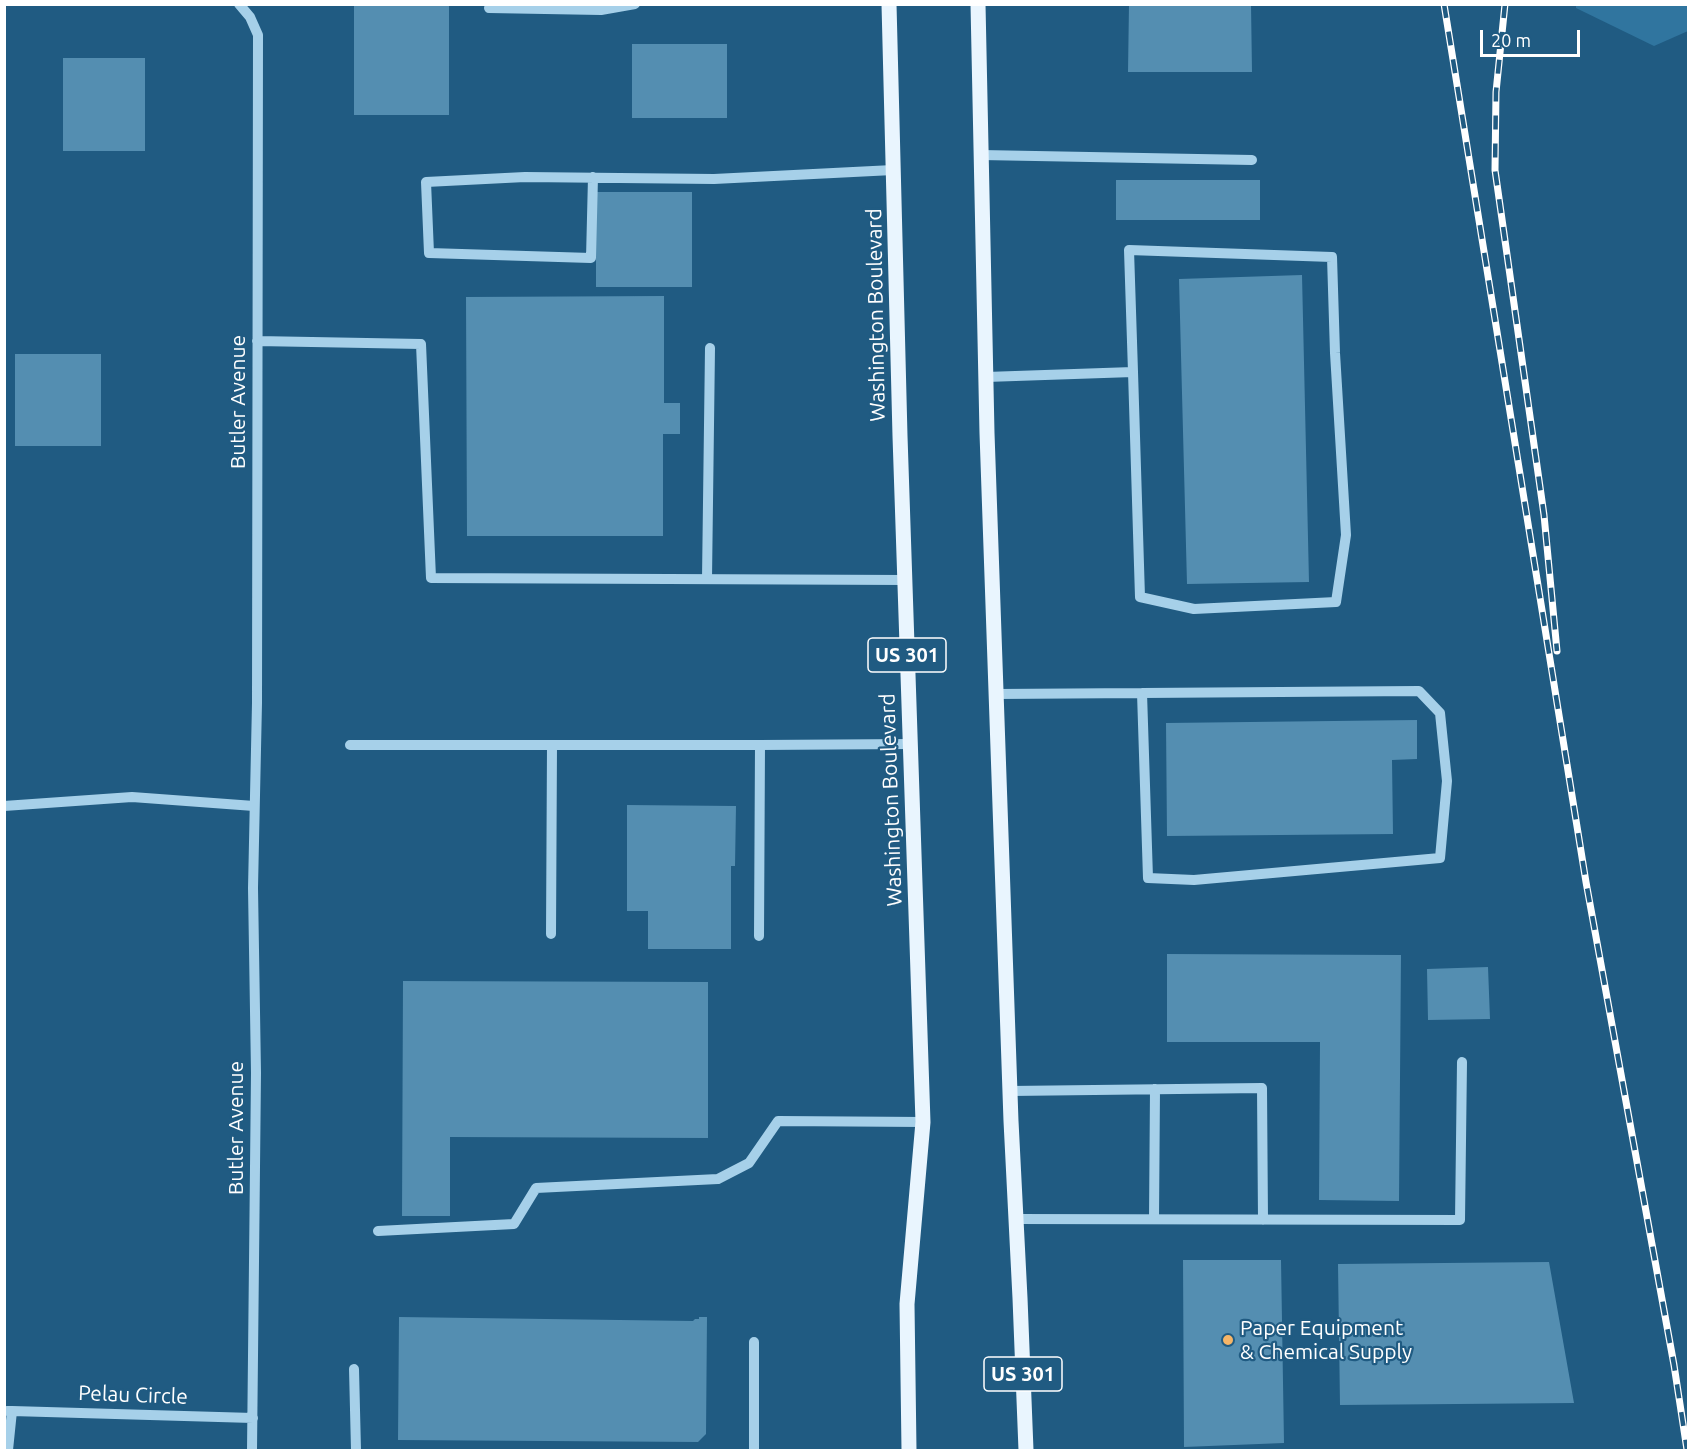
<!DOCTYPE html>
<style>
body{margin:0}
#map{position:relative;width:1693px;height:1455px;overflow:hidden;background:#205b82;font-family:Ubuntu,sans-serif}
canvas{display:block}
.frame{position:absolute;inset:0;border:6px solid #fff;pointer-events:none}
.scale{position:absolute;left:1480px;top:30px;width:100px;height:27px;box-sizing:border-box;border:3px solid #fff;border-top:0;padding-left:8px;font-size:18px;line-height:21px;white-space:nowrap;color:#fff;-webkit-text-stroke:4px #205b82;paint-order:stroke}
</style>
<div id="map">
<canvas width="1693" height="1455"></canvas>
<div class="frame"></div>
<div class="scale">20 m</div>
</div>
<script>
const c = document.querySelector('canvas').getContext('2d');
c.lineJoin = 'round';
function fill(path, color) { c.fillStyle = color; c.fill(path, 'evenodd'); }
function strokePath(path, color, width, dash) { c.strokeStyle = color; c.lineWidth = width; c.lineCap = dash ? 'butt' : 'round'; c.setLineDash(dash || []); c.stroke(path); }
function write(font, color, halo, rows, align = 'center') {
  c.font = font + ' Ubuntu,sans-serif'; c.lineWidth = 4.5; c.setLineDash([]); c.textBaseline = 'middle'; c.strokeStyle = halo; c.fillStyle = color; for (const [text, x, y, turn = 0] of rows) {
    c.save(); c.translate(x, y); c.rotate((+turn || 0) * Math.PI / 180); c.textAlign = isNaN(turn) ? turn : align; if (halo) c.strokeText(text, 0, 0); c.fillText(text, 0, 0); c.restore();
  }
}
const green = new Path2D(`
 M1576 5H1688V31L1654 46 1576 8Z`);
const building = new Path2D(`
 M354 4H449V115H354Z
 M1129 4H1251L1252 72H1128Z
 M632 44H727V118H632Z
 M63 58H145V151H63Z
 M1116 180H1260V220H1116Z
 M596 192H692V287H596Z
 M1302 275 1309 582 1187 584 1179 279Z
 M664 296V403H680V434H663V536H467L466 297Z
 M15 354H101V446H15Z
 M1417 720V759L1392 760 1393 834 1167 836 1166 723Z
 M627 805 736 806 735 866H731V949H648V911H627Z
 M1167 954 1401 955 1399 1201 1319 1200 1320 1042H1167Z
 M1488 967 1490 1019 1428 1020 1427 969Z
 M403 981 708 982V1138L450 1137V1216H402Z
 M1183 1260H1281L1284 1443 1184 1447Z
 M1549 1262 1574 1403 1340 1405 1338 1264Z
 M399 1317 693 1321 695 1319H699V1317H707L706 1434 698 1442 398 1440Z`);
const minor = new Path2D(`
 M239 4 250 17 258 35 257 703 253 888 256 1073 252 1450
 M489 8 601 10 635 4
 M981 155 1252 160
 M593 177 591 258 429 253 426 182 525 177 714 179 893 170
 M257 341 421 344 431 578 905 580
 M986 377 1133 372 1140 597 1194 609 1336 602 1346 535 1335 353 1332 257 1129 250 1133 372
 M707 579 710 348
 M996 694 1142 693 1148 878 1194 880 1440 858 1447 781 1440 713 1419 691 1142 693
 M350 745H760
 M4 806 132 797 254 806
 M551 934 552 745
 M759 936 760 745 910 744
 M1010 1091 1262 1088 1263 1220
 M1016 1219 1460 1220 1462 1062
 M1154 1219 1155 1089
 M378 1231 514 1224 536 1188 718 1179 749 1163 778 1121 923 1122
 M354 1369 356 1450
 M7 1411H12L8 1450
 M12 1411 253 1418
 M754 1450V1342`);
const major = new Path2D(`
 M889 4 900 436 923 1122 907 1304 909 1450
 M978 4 987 433 1011 1121 1020 1298 1026 1450`);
const rail = new Path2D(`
 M1444 4 1586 882 1674 1365 1687 1450
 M1505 4 1496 92 1495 170 1544 515 1557 651`);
const markers = [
 [1228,1340,6,"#f6b567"]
];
const shields = [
 [907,655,78],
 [1023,1374,78]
];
const shieldNames = [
 ["US 301",907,655],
 ["US 301",1023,1374]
];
const streetNames = [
 ["Washington Boulevard",876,315,-91],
 ["Butler Avenue",238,402,-90],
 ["Washington Boulevard",891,800,-92],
 ["Butler Avenue",236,1128,-90],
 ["Pelau Circle",133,1395,2]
];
const poiNames = [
 ["Paper Equipment",1240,1328],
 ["& Chemical Supply",1240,1352]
];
fill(green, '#30759f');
fill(building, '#548eb1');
strokePath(minor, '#a6d0e9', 10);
strokePath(major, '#e9f5fe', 15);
strokePath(rail, '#fff', 7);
strokePath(rail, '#205b82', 4.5, [14]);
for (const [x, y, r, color] of markers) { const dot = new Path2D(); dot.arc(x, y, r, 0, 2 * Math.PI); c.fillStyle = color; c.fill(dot); strokePath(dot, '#205b82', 2); }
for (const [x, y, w] of shields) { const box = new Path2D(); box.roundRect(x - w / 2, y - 17, w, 34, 4.5); c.fillStyle = '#205b82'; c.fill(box); strokePath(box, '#fff', 1.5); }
write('bold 20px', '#fff', null, shieldNames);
write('21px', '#fff', '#205b82', streetNames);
write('21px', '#fff', '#205b82', poiNames, 'left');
</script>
